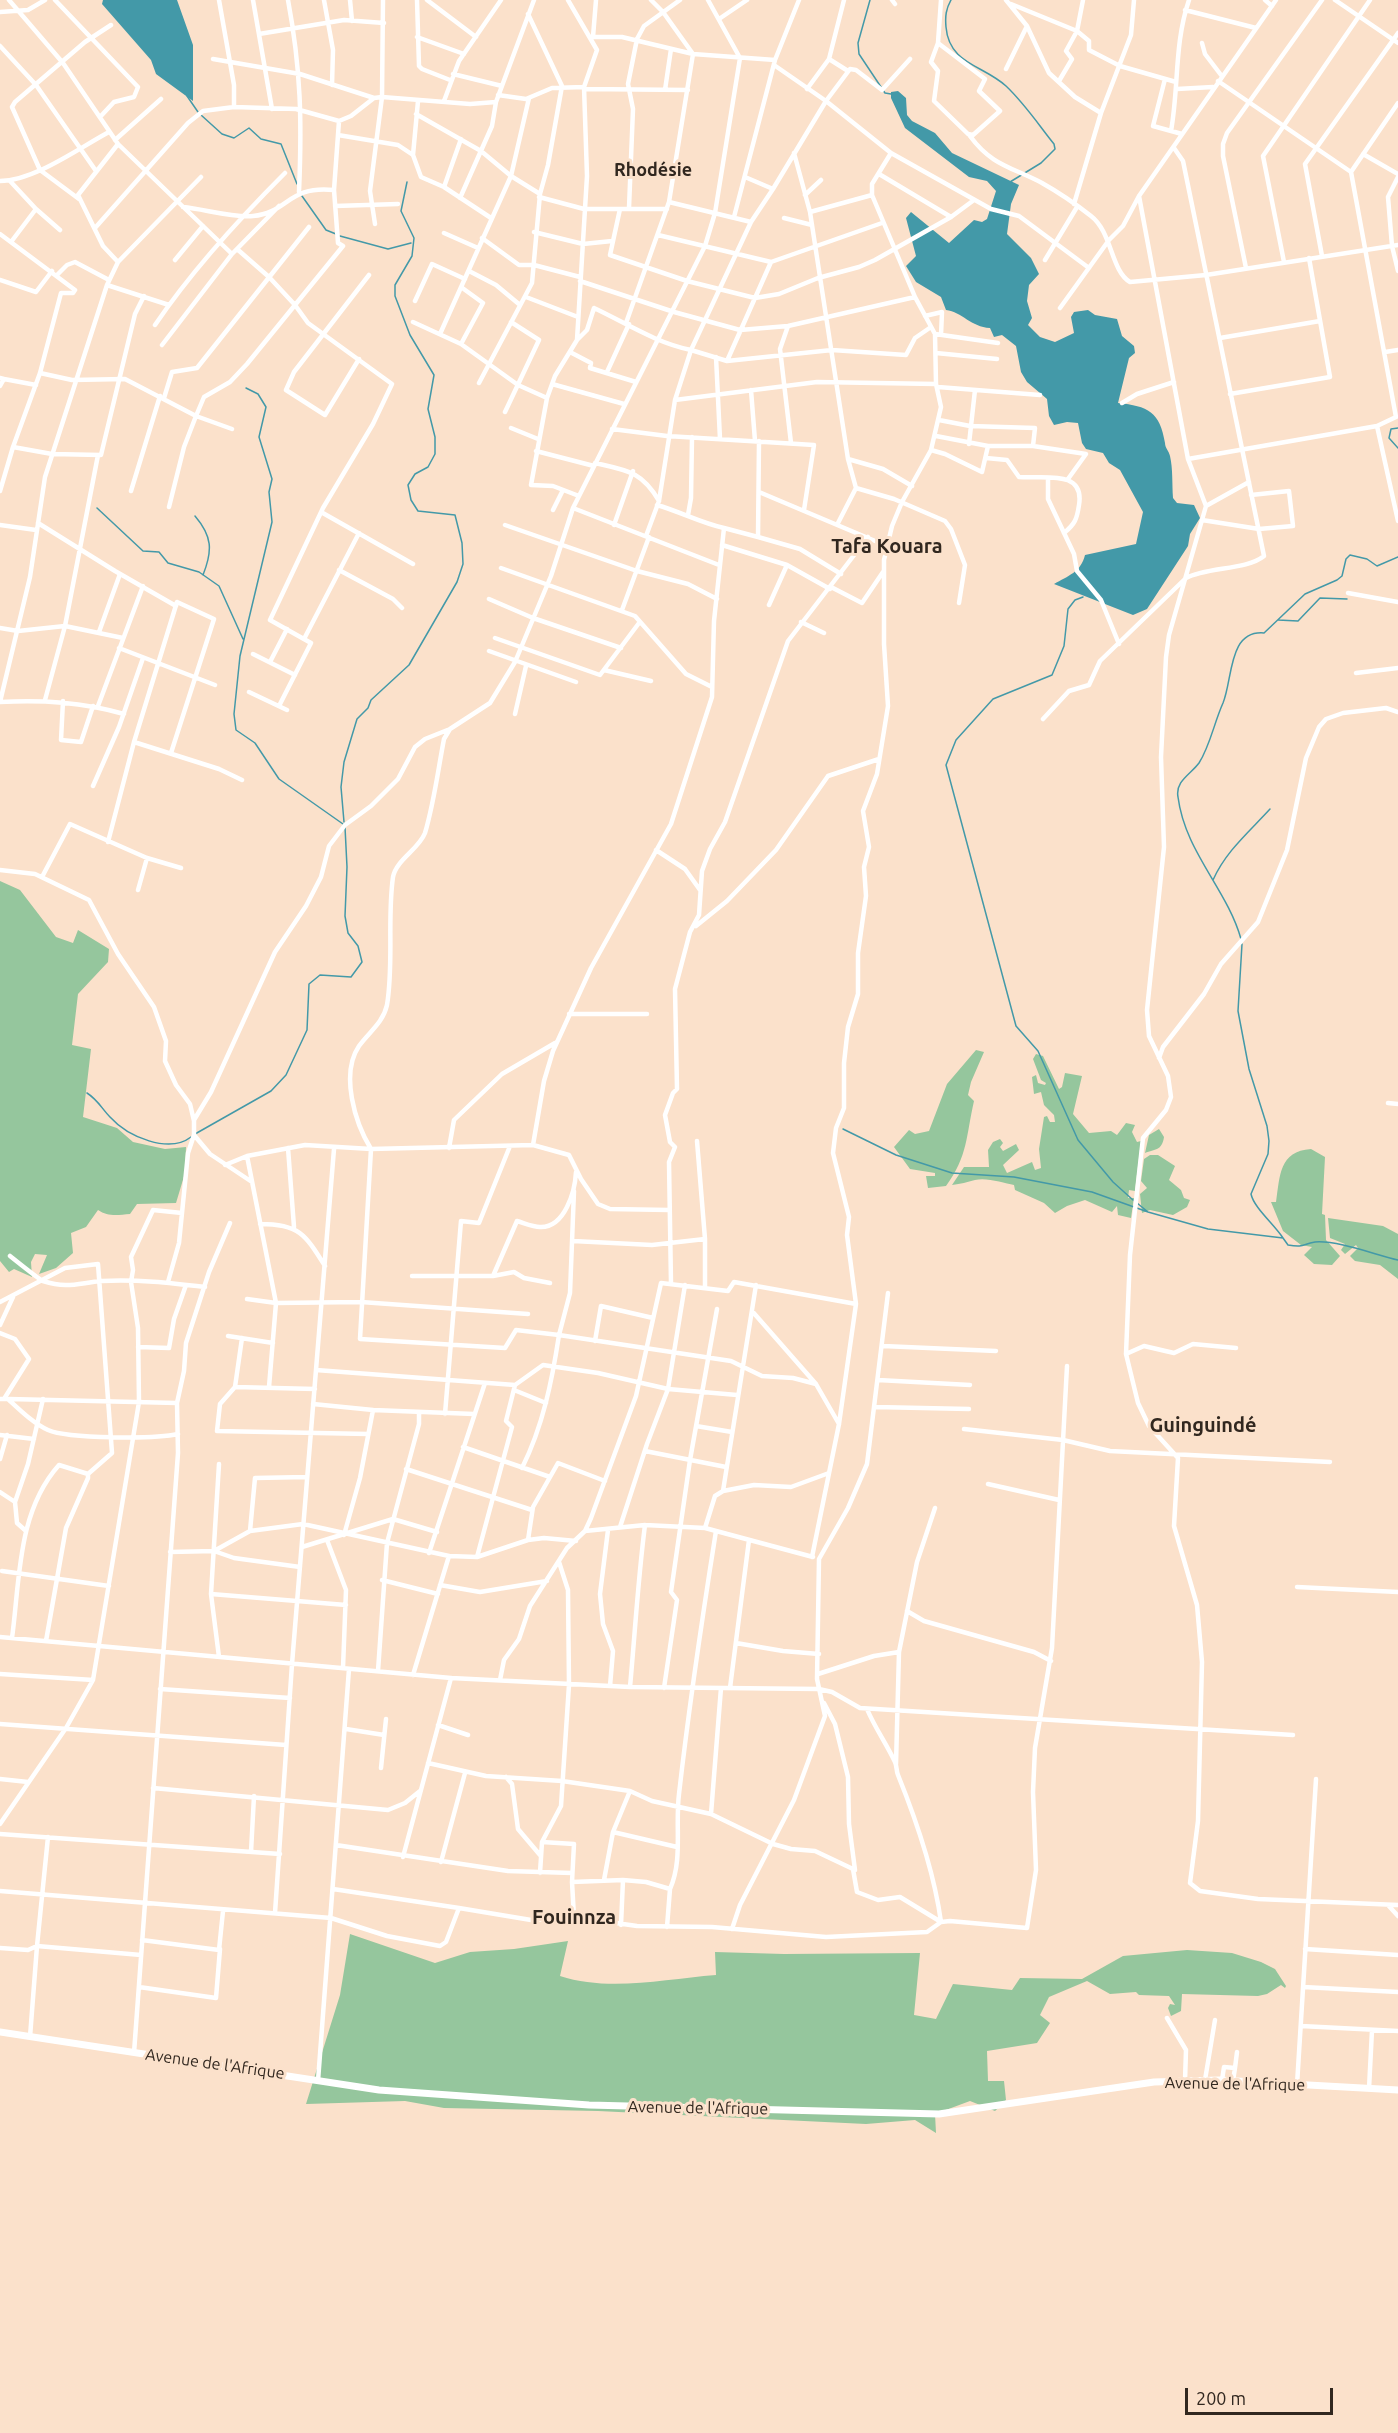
<!DOCTYPE html>
<meta charset="utf-8">
<style>
body{margin:0}
#map{position:relative;width:1398px;height:2433px;overflow:hidden;background:#fbe1cb;font-family:Ubuntu,sans-serif}
canvas{display:block}
.scale{position:absolute;left:1185px;top:2388px;width:148px;height:27px;box-sizing:border-box;border:3px solid #31271f;border-top:0;padding-left:8px;font-size:18px;line-height:21px;white-space:nowrap;color:#31271f;-webkit-text-stroke:4px #fbe1cb;paint-order:stroke}
</style>
<div id="map">
<canvas width="1398" height="2433"></canvas>
<div class="scale">200 m</div>
</div>
<script>
const c = document.querySelector('canvas').getContext('2d');
c.lineJoin = 'round';
function fill(path, color) { c.fillStyle = color; c.fill(path, 'evenodd'); }
function strokePath(path, color, width, dash) { c.strokeStyle = color; c.lineWidth = width; c.lineCap = dash ? 'butt' : 'round'; c.setLineDash(dash || []); c.stroke(path); }
function write(font, color, halo, rows, align = 'center') {
  c.font = font + ' Ubuntu,sans-serif'; c.lineWidth = 6; c.setLineDash([]); c.textBaseline = 'middle'; c.strokeStyle = halo; c.fillStyle = color; for (const [text, x, y, turn = 0] of rows) {
    c.save(); c.translate(x, y); c.rotate((+turn || 0) * Math.PI / 180); c.textAlign = isNaN(turn) ? turn : align; if (halo) c.strokeText(text, 0, 0); c.fillText(text, 0, 0); c.restore();
  }
}
const green = new Path2D(`
 M0 881 20 890 56 937 73 943 78 930 109 949 108 962 78 994 72 1045 91 1049 83 1117 117 1128 133 1142 165 1149 186 1147 185 1173 176 1203 137 1204 130 1214C118 1215 108 1217 98 1210L86 1227 71 1233 73 1253 56 1268 39 1274 47 1255 35 1254 31 1262 32 1277 14 1269 9 1272 0 1261Z
 M976 1050 984 1052 971 1082 968 1095 974 1101C966 1136 968 1156 946 1186L928 1188 926 1176H935V1173L910 1169 894 1147 909 1130 915 1134 929 1131 947 1084Z
 M1036 1054 1043 1056 1059 1089 1062 1087 1065 1073 1082 1076 1073 1114 1089 1133 1111 1131 1117 1135 1126 1123 1135 1125 1132 1132 1137 1142 1141 1141 1135 1191 1129 1190 1128 1198H1134L1131 1218 1118 1215 1117 1206 1112 1212 1085 1200 1067 1206 1055 1213 1044 1203 1015 1190 1014 1185C1004 1183 986 1177 975 1180 967 1182 961 1184 952 1185L964 1167H989L988 1150 993 1142 1000 1139 1003 1143 1000 1147 1003 1151 1016 1144 1019 1150 1003 1165 1007 1173 1032 1162 1035 1170 1041 1168 1039 1149 1044 1117 1047 1116 1050 1122H1055L1054 1115 1044 1105 1041 1092 1034 1094 1032 1077 1036 1075 1038 1083 1045 1085 1046 1083 1041 1080 1033 1059Z
 M1159 1129 1164 1137C1162 1151 1155 1149 1145 1153L1149 1135Z
 M1311 1149 1325 1157 1322 1214 1325 1215 1326 1240 1340 1256 1332 1265 1314 1264 1304 1255 1312 1247 1301 1245 1283 1231 1271 1202H1276C1280 1176 1279 1151 1311 1149Z
 M1150 1155H1158L1175 1166 1169 1180 1181 1190 1184 1198 1190 1200 1187 1207 1173 1215 1150 1210 1142 1213 1140 1194 1147 1188 1141 1181 1144 1159Z
 M1328 1218 1383 1226 1398 1234V1279L1380 1265 1355 1261 1350 1256 1358 1248 1356 1245 1345 1254 1341 1250 1345 1244 1330 1238Z
 M350 1934 435 1963 470 1952 514 1949 568 1941 560 1976C609 1992 665 1979 716 1975L715 1952 784 1954 920 1953 914 2015 936 2019 953 1984 1012 1990 1020 1978 1082 1979 1123 1956 1187 1950 1232 1953 1261 1962 1275 1969 1286 1986 1285 1988 1281 1985 1267 1994 1258 1996 1182 1994 1181 2011 1171 2016 1168 2008 1170 2004 1175 2005 1169 1996 1139 1995 1136 1992 1110 1994 1087 1981 1049 1997 1040 2015 1050 2023 1037 2043 987 2051 988 2081H1004L1006 2100 995 2111 970 2101 935 2114 936 2133 915 2120 866 2124 598 2111 444 2108 405 2101 306 2104 340 1995Z`);
const water = new Path2D(`
 M103 0H177L193 45V101L156 74 151 60 102 4Z
 M898 91 906 98 907 115 912 121 935 133 952 153 1019 185 1011 204 1007 234 1031 258 1039 274 1029 285 1027 301 1032 318 1028 325 1040 337 1055 342 1074 333 1071 317 1074 312 1088 310 1095 315 1117 319 1122 336 1134 346 1135 353 1129 358 1118 403C1148 406 1160 412 1165 443 1165 448 1169 451 1170 456 1173 469 1172 484 1173 498L1177 503 1194 505 1200 518 1190 534 1188 546 1147 609 1133 615 1054 584C1068 576 1081 572 1085 555L1136 544 1143 512 1120 470 1109 463 1103 453 1086 449 1082 443 1078 423 1067 422 1054 425 1049 416 1047 399 1027 382 1021 372 1016 346 1002 335 994 337 990 328C971 327 962 312 946 310L941 297 916 282 906 266 916 256 906 218 911 212 949 243 974 220 982 222 987 219 996 191 987 181 969 177 905 128 891 98V92Z`);
const stream = new Path2D(`
 M870 0 858 43 859 54 885 93 891 94
 M951 0C946 9 945 16 946 27 949 64 983 65 1006 86 1025 104 1038 124 1054 144L1055 149 1041 163 1010 182
 M187 96 198 112
 M201 115 222 134 234 138 249 128 261 139 281 144 297 184
 M302 196 326 230 336 234
 M340 236 388 249 411 243
 M246 388 258 394 266 407 259 437 272 479 269 492 272 522 240 656 234 714 236 730 255 743 279 779 343 824
 M1398 428 1391 429 1389 438 1398 448
 M97 508 143 551 159 552 168 563 199 572 219 586 243 639
 M195 516C212 536 213 550 203 575
 M1083 597 1075 600 1068 609 1064 646 1052 675 993 699 956 740 946 765 1016 1026 1038 1051 1078 1140 1113 1182 1133 1200
 M1278 620 1298 621 1320 598 1347 599
 M344 822 341 787 344 762 357 719 368 708 371 700 409 665 457 582 463 564 462 543 455 515 418 511 411 500 408 485 415 474 428 467 435 454V437L428 409 434 375 410 335 395 296V285L412 256 414 238 401 211 407 182
 M1213 880C1226 851 1249 832 1270 809
 M1241 939C1227 889 1185 852 1178 797 1175 781 1191 774 1199 763 1210 746 1214 723 1223 703 1233 679 1228 630 1264 633L1305 594 1337 580 1342 576 1346 559 1350 555 1367 559 1377 566 1398 557
 M1242 944 1238 1011 1249 1069 1267 1126 1269 1141 1268 1154 1251 1194C1254 1208 1274 1224 1283 1238
 M87 1093C98 1100 102 1109 110 1117 128 1137 169 1154 191 1137
 M843 1129 896 1155 952 1173 1014 1177 1092 1192 1148 1212 1208 1229 1283 1238 1288 1245C1305 1248 1302 1244 1315 1242 1337 1240 1376 1255 1398 1260
 M195 1134 271 1091 286 1075 307 1030 309 984 320 975 351 977 362 962 358 946 348 933 345 916 347 867 345 827
 M1137 1203 1148 1212`);
const street = new Path2D(`
 M9 0 63 63 118 144 232 254
 M55 0 138 87 134 97 114 102 100 117
 M219 0 234 85V107
 M253 0 272 109
 M288 0C301 69 302 122 299 192
 M324 0 333 50 332 85
 M350 0 352 21
 M417 0 419 66 422 69 450 80
 M427 0 476 37
 M892 0 895 4
 M1006 0 1027 26 1049 73 1075 97 1101 113 1074 204
 M1083 0 1077 31 1089 41V50L1120 66 1176 82
 M1265 0 1272 6
 M1335 0 1398 43
 M1011 4 1077 31 1066 51 1072 59 1059 81
 M1185 10 1256 28
 M0 12 28 10 45 0
 M719 19 747 0
 M259 34 344 20 384 23
 M417 37 464 54
 M593 37 596 0
 M594 37H622L693 54 775 60
 M938 43 985 79 979 91 1000 111 973 135 968 134 934 101 938 71 931 62 938 43 941 0
 M1202 43 1205 54 1221 75
 M0 46 36 85 96 171
 M213 59 300 74 374 98
 M829 59 848 71
 M774 65 826 101 891 153 991 209 1019 216 1089 268
 M1006 69 1027 26
 M453 74 502 86
 M1165 79 1153 126 1182 134
 M1218 81 1351 172 1398 103
 M584 89 688 90
 M807 89 829 59 844 0
 M1177 89 1213 87
 M665 90 671 49
 M498 95 526 99 552 88 584 87 597 50 568 0
 M418 101 413 155 421 177 444 187 491 218
 M444 101 459 61 501 0
 M1101 113 1131 35 1134 0
 M416 114 481 151 511 176 540 194
 M1171 131C1179 87 1174 44 1189 0
 M338 135 398 145 413 155
 M970 136C992 166 1012 167 1042 183 1058 192 1077 205 1091 216 1112 232 1111 271 1130 282L1206 275 1398 245
 M115 140 161 99
 M118 144 78 195 103 246 118 262 107 285 45 477 30 577 0 702C43 700 82 702 124 714
 M794 153 810 212 848 459 856 488 838 523
 M1363 154 1398 174
 M879 174 951 217
 M745 177 773 189 826 101 850 69 856 70 882 90 910 59
 M1398 177 1388 197 1392 246 1398 271
 M0 181C34 181 79 148 109 132
 M10 181 36 209 11 242
 M444 187 461 139
 M805 195 821 180
 M1139 196 1188 459 1206 506 1169 635 1166 657 1161 757 1164 847 1147 1010 1149 1036 1168 1076 1171 1097 1166 1110 1143 1138 1130 1255 1126 1354 1138 1403 1149 1426 1178 1458 1174 1526 1197 1605 1202 1662 1198 1821 1190 1883 1200 1891 1258 1899 1398 1905
 M539 197 584 209H667
 M460 198 492 126 496 102 534 0
 M79 199 40 170 12 107 15 102 85 42 111 25
 M669 202 751 222
 M335 206 398 204
 M183 207C204 209 233 218 253 216 288 213 288 185 334 190
 M629 208 633 109 628 84 637 39 644 26 680 0
 M36 209 60 230
 M620 209 610 255 687 281 755 298 779 294 818 278 859 267 875 260 951 217 974 200
 M810 212 872 195
 M734 217 775 60 799 0
 M784 218 812 225
 M375 224 370 191 382 97 383 0
 M95 228 188 123 203 111 234 107 296 109 339 121 351 116 374 98 382 97 470 104 496 102
 M534 232 583 244 612 241
 M444 233 478 248
 M0 234 75 290
 M658 235 771 262 882 223
 M482 238 519 265H534L580 277
 M237 249 269 277 295 305 308 323 392 384 373 424 323 508 270 620 311 643 279 706
 M1322 256 1305 164 1398 33
 M175 260 203 226
 M1045 260 1077 207
 M118 262 201 177
 M771 262 727 361 691 350 751 222 773 189
 M1284 262 1263 156 1370 0
 M1246 268 1223 156V144L1227 133 1322 0
 M469 271 496 285 520 305
 M57 275 67 265 75 262 109 280
 M0 280 36 292 52 271
 M580 281 674 312 740 330 788 326 915 297
 M107 285 169 305
 M526 297 578 317
 M415 301 432 264 465 279
 M1060 308 1109 240 1123 226 1139 196 1276 0
 M925 316 942 312 941 335
 M413 322 461 344 518 385 547 398 555 376 577 340 587 176 584 87
 M626 323 669 202 693 54 663 12 651 0
 M155 325C193 269 238 220 285 173
 M788 326 780 349 791 443
 M440 334 511 176 529 98
 M935 334 998 343
 M1220 338 1320 321
 M577 340 587 330 594 308C626 323 656 343 691 350L675 400 659 501 646 536
 M461 344 483 303 461 287
 M162 345 232 254 279 206
 M570 352 591 363 590 368 636 382
 M1385 352 1398 350
 M936 353 997 359
 M716 357 720 439
 M359 359 325 415 286 390 294 372 369 275
 M727 361 832 350 906 355 915 338 931 327
 M607 372 629 324
 M40 373 72 380 125 379 196 416 184 447 169 507
 M0 378 4 379 0 386
 M4 379 36 385
 M479 383 532 283 540 194 548 165 562 86 528 14
 M552 384 624 404
 M938 387 1040 395
 M751 390 755 441
 M1230 394 1330 377 1309 258
 M164 398 172 372 197 368 309 227
 M547 398 531 485 553 486 579 496
 M675 400 817 382 936 384
 M1122 403 1137 394 1174 382
 M505 412 539 340 511 322
 M939 420 970 426 1035 428 1033 446
 M1377 426 1398 521
 M511 428 538 439
 M232 429 196 416 204 397 230 382 247 364 343 246 338 243 334 190 339 121
 M612 429 667 436 814 445 804 510
 M936 436 988 446H1033L1086 454 1068 479
 M969 444 975 390
 M13 447 52 454 101 455 135 314 144 296
 M931 450 945 454 982 472 988 446
 M536 451 594 466
 M986 458 1007 460 1019 477C1044 479 1085 469 1079 505 1077 519 1075 524 1064 533
 M848 459 883 469 912 486
 M1188 459 1377 426 1396 417 1351 172
 M595 463C626 470 642 471 659 501
 M1048 479V499L1074 554 1077 571 1101 600 1119 644
 M856 488 894 499 945 521 951 529 965 565 959 603
 M0 491 13 447 40 373 61 293H73L75 290
 M131 491 160 396
 M759 492 887 546
 M1206 506 1249 482
 M573 508 719 565
 M553 510 563 490
 M321 512 413 564
 M688 515 691 498 692 437
 M1202 520 1259 529 1293 526 1289 491 1251 495
 M38 523 115 571 176 606
 M0 525 36 530
 M505 525 637 571 688 584 717 599
 M614 525 633 471
 M724 528 758 537 759 441
 M758 537 800 549 841 574
 M722 545 787 565 830 589
 M501 568 635 616 686 674 712 687
 M339 570 393 599 402 608
 M831 587 862 603 883 572
 M1348 593 1398 602
 M489 599 533 618 621 648
 M769 605 787 565
 M622 610 649 537
 M801 622 824 633
 M0 628 18 631 65 626 123 638
 M99 632 120 574
 M495 638 600 675 639 623
 M304 639 359 533
 M119 648 215 685
 M489 651 576 682
 M253 654 295 675
 M270 662 287 629
 M604 670 651 681
 M1356 673 1398 668
 M249 692 287 710
 M45 700 65 626 98 455
 M63 701 61 740 81 742 93 706
 M98 706 143 586
 M515 714 526 666
 M1043 719 1069 691 1089 685 1100 661 1186 578C1207 567 1247 570 1264 556L1183 161 1174 148
 M134 742 219 769 242 780
 M93 786 119 727 143 658
 M108 842 134 742 177 602 214 619 171 753
 M656 850 685 869 700 890
 M0 870 35 874 89 900 118 954 154 1007 166 1041 165 1061 176 1085 190 1104 194 1121V1135L188 1153 179 1243 168 1282
 M42 877 70 824 147 858 181 868
 M138 890 147 858
 M696 926 727 901 776 850 828 776 879 759
 M569 1014H647
 M1159 1058 1163 1047 1204 994 1221 964 1258 922 1287 850 1306 758 1319 727 1326 719 1343 713 1386 708 1398 712
 M1388 1103 1398 1104
 M194 1120 211 1092 275 952 306 906 321 877 329 846 345 825 371 806 398 779 415 747 425 739 450 729
 M194 1135 210 1154 252 1182
 M697 1141 705 1239V1287
 M533 1145 544 1081 553 1051 591 968 671 824 712 697 714 621 724 528C701 523 681 512 657 505
 M288 1148 294 1227
 M449 1148 454 1120 502 1074 555 1043
 M371 1149C355 1123 340 1074 359 1046 369 1032 383 1023 387 1005 394 963 387 919 393 877 396 860 419 849 425 833 434 803 438 770 444 739L450 729 490 703 515 662 551 576 573 508 705 246 715 213 740 58 708 0
 M247 1156 276 1303 269 1387
 M225 1165 247 1156 305 1145 371 1149
 M574 1191 570 1293 559 1335 516 1330 505 1348 360 1339 371 1149 533 1145 569 1155 581 1179 598 1204 610 1209 669 1210
 M260 1224C299 1224 305 1234 325 1266
 M573 1241 652 1245 705 1239
 M10 1256C15 1260 40 1280 43 1281 68 1289 78 1283 102 1281 136 1279 171 1283 205 1287
 M412 1276H493L514 1272 524 1278 550 1283
 M493 1276 517 1221C524 1223 533 1227 540 1227 565 1228 575 1191 576 1172
 M671 1284 669 1162 675 1147 670 1142 665 1115 673 1093 677 1089 675 989 690 932 699 915 702 871 710 849 725 822 788 641 868 537
 M247 1299 276 1303 361 1302 528 1314
 M0 1302 65 1268 98 1264 112 1453 88 1474
 M752 1311 816 1384 839 1424
 M0 1325 13 1297
 M0 1333 15 1339 29 1359 4 1399
 M228 1336 273 1343
 M595 1341 601 1306 653 1318
 M883 1346 996 1351
 M138 1347 169 1348 174 1319 186 1285
 M1126 1354 1144 1346 1174 1353 1193 1344 1236 1348
 M316 1370 515 1385 543 1365 598 1373 668 1389 737 1395
 M878 1380 970 1385
 M235 1387 242 1338
 M315 1389 235 1387 220 1404 217 1431 368 1434
 M514 1390 546 1403
 M0 1399H8C20 1410 33 1423 48 1430 68 1439 156 1439 178 1434
 M9 1399 177 1403
 M313 1404 373 1410 474 1414
 M875 1407 969 1409
 M445 1414 461 1221 479 1223 510 1146
 M696 1426 732 1432
 M964 1429 1063 1440 1110 1451 1330 1462
 M0 1435 34 1439
 M463 1447 550 1477
 M645 1451 726 1467
 M0 1459 7 1435
 M522 1468C543 1426 552 1381 559 1335L731 1361 762 1376 793 1378 816 1384
 M406 1469 532 1510
 M988 1484 1059 1500
 M723 1491 756 1285
 M0 1492 15 1502
 M620 1527 647 1444 668 1389 685 1285
 M705 1528 715 1496 723 1491 754 1485 791 1487 829 1473
 M608 1530 600 1594 603 1624 613 1651 610 1686
 M26 1531 17 1523 15 1502 28 1464 43 1399
 M250 1531 255 1478 307 1477
 M585 1531 645 1525 705 1528 813 1557
 M344 1535 360 1478 373 1410
 M327 1540 346 1590 343 1668
 M528 1540 533 1507 558 1463 605 1481
 M302 1547 393 1519 437 1532
 M214 1551 234 1558 300 1567
 M170 1552 214 1551 250 1531 303 1524 449 1556 477 1557 528 1540 544 1538 576 1541
 M429 1553 485 1383
 M477 1557 512 1427 506 1421 515 1385
 M812 1557 839 1424 856 1304 847 1235 849 1217 833 1153 836 1128 844 1108V1063L848 1027 858 994V953L866 896 864 867 869 847 863 811 877 774 888 706 884 644V560L892 526 902 502 931 450 941 407 936 384 935 334 915 297 872 195V184L891 153
 M2 1571 109 1586
 M382 1580 438 1594
 M440 1585 480 1592 547 1581
 M1297 1587 1398 1592
 M211 1594 346 1605
 M907 1611 924 1621 1034 1652 1051 1661
 M0 1637 451 1678 630 1687 819 1689 832 1692 860 1708 1293 1735
 M12 1638C20 1580 17 1512 59 1465L88 1474V1478L66 1528 46 1641
 M736 1643 783 1651 819 1654
 M219 1657 211 1594 219 1464
 M378 1671 387 1543 419 1424V1413
 M0 1674 93 1680
 M818 1674 874 1656 899 1652
 M413 1675 449 1556
 M500 1680 504 1660 519 1639 530 1606 567 1548 585 1531 591 1518 636 1396 661 1283 728 1291 734 1282 856 1304
 M630 1687C635 1633 638 1579 645 1525
 M664 1688 677 1600 671 1592 690 1460 717 1309
 M730 1688 749 1540
 M160 1689 290 1698
 M824 1703 835 1724 848 1777 849 1824 855 1870
 M867 1709C875 1728 886 1743 895 1762 897 1766 896 1770 898 1775 917 1822 934 1871 941 1922
 M0 1724 286 1745
 M438 1725 468 1735
 M346 1729 384 1735
 M428 1763 486 1776 562 1781 630 1791 652 1801 711 1814 773 1844 791 1849 815 1851 853 1869 857 1892 878 1900 900 1897 941 1922
 M896 1764 899 1652 917 1562 935 1508
 M381 1768 386 1719
 M506 1777 512 1784 518 1829 540 1855
 M0 1779 28 1782
 M153 1788 388 1810 405 1803 420 1791
 M711 1814 721 1688
 M0 1824 66 1728 93 1680 139 1402 138 1328 131 1282 133 1270 131 1257 153 1210 182 1213
 M613 1832 677 1847
 M0 1834 280 1854
 M542 1842 574 1844 572 1882 574 1917
 M336 1845 508 1871 572 1873
 M251 1852 254 1796
 M403 1857 451 1678
 M441 1862 465 1773
 M540 1873 542 1842 561 1806 569 1685 568 1590 559 1562
 M604 1880 613 1832 630 1791
 M572 1882 623 1880
 M333 1889 459 1908
 M0 1891 331 1918 387 1936 440 1946 446 1942 459 1908 531 1920 574 1917 637 1926 712 1927 826 1937 927 1932 941 1922 950 1921 1027 1928 1036 1870 1033 1792 1035 1748 1052 1648 1067 1366
 M1388 1905 1398 1916
 M275 1913 292 1664 334 1149
 M621 1925 623 1880 646 1882 670 1889C683 1860 675 1826 679 1794 689 1706 702 1619 716 1531
 M667 1927 670 1889
 M732 1929 740 1905 794 1800 825 1716 817 1679 819 1559 848 1508 867 1464 888 1293
 M142 1940 219 1950 223 1911
 M0 1948 28 1950 37 1946 48 1837
 M1305 1949 1398 1955
 M139 1987 216 1998 220 1949
 M1303 1987 1398 1992
 M1167 2018 1186 2050 1185 2081
 M1301 2026 1398 2031
 M30 2037 37 1946 141 1955
 M134 2053 178 1453 177 1403 184 1371 186 1343 209 1272 230 1223
 M1235 2068 1237 2052
 M1205 2080 1215 2020
 M1222 2080 1224 2067 1235 2068 1233 2081
 M318 2081 349 1669
 M1297 2085 1316 1779
 M1369 2089 1372 2030`);
const secondary = new Path2D(`
 M0 2032 379 2090 589 2105 939 2114 1154 2082 1219 2080 1398 2090`);
const streetNames = [
 ["Avenue de l'Afrique",215,2064,8],
 ["Avenue de l'Afrique",1235,2084,1],
 ["Avenue de l'Afrique",698,2108,1]
];
const neighbourhoodNames = [
 ["Rhodésie",653,170]
];
const quarterNames = [
 ["Tafa Kouara",887,546],
 ["Guinguindé",1203,1425],
 ["Fouinnza",574,1917]
];
fill(green, '#95c69d');
fill(water, '#4399a8');
strokePath(stream, '#4399a8', 1.5);
strokePath(street, '#fff', 4.5);
strokePath(secondary, '#fff', 7);
write('16px', '#31271f', '#fbe1cb', streetNames);
write('bold 18px', '#31271f', '#fbe1cb', neighbourhoodNames);
write('bold 20px', '#31271f', '#fbe1cb', quarterNames);
</script>
